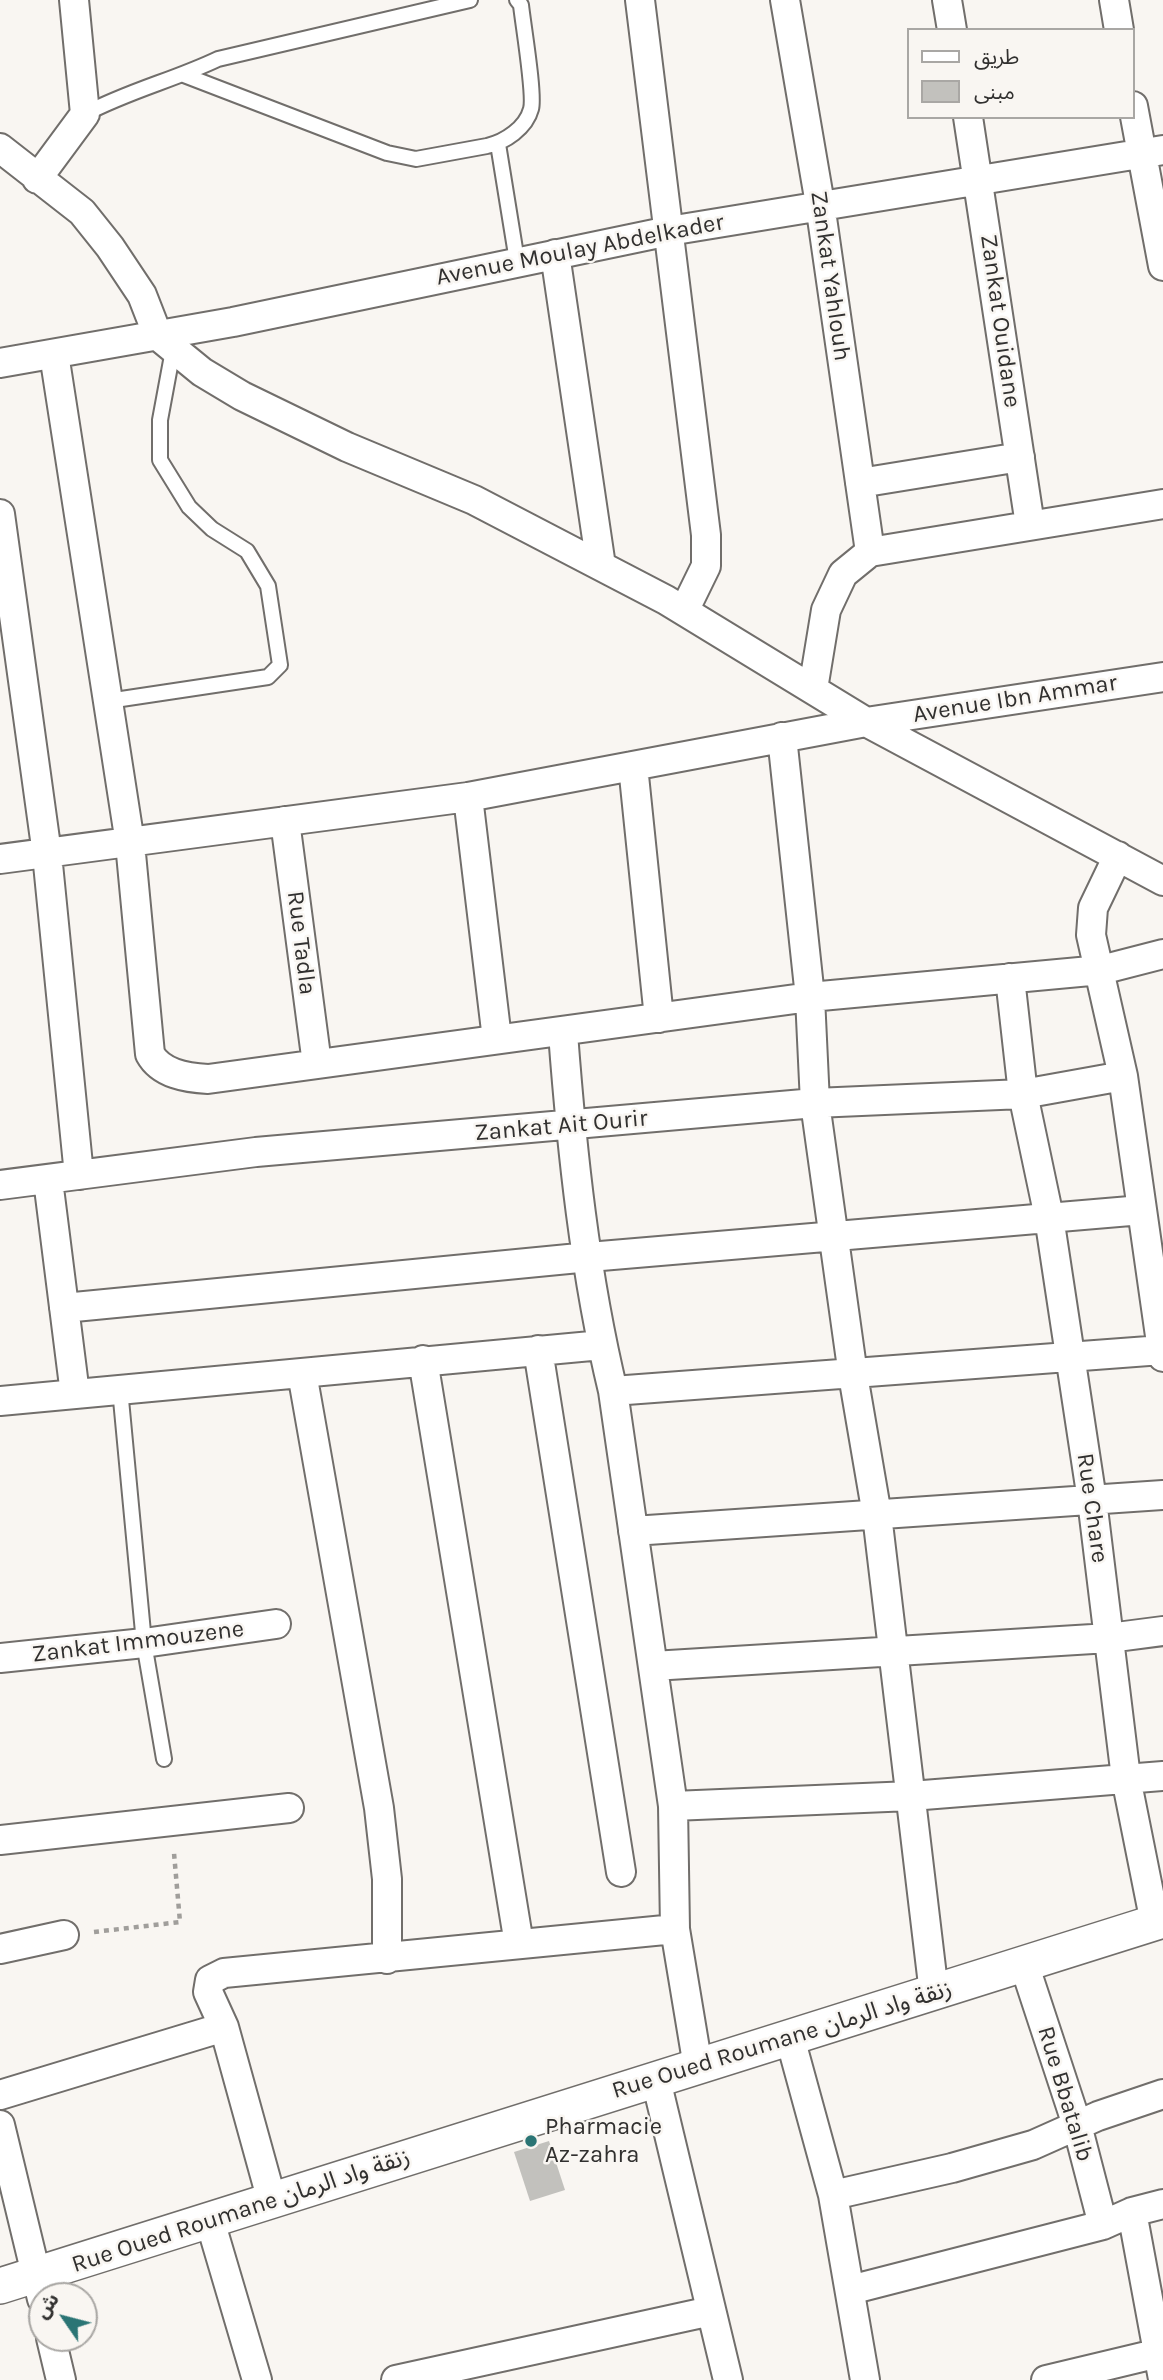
<!DOCTYPE html>
<meta charset="utf-8">
<style>
body{margin:0}
#map{position:relative;width:1163px;height:2380px;overflow:hidden;background:#f9f6f2;font-family:Karla,"Noto Sans Arabic",sans-serif}
canvas{display:block}
.legend{position:absolute;left:907px;top:28px;width:228px;height:91px;box-sizing:border-box;background:#f9f6f2;border:2px solid #a9a7a4;margin:0;padding:9px 12px;list-style:none;font-size:21px;color:#31302f}
.legend li{display:flex;align-items:center;gap:14px;height:35px}
.legend b{width:35px;border:2px solid #a9a7a4}
.north{position:absolute;left:28px;top:2282px;width:70px;height:70px;box-sizing:border-box;background:#f9f6f2;border:2px solid #a9a7a4;border-radius:50%;rotate:305deg;font-size:19px;font-weight:700;line-height:28px;text-align:center;color:#31302f}
.north::after{content:'';display:block;margin:auto;width:24px;height:32px;background:#2b7575;clip-path:polygon(50% 0,100% 100%,50% 72%,0 100%)}
</style>
<div id="map">
<canvas width="1163" height="2380"></canvas>
<ul class="legend">
<li><b style="height:9px;background:#fff"></b>طريق</li>
<li><b style="height:19px;background:#c2c1bd"></b>مبنى</li>
</ul>
<div class="north">ش</div>
</div>
<script>
const c = document.querySelector('canvas').getContext('2d');
c.lineJoin = 'round';
function fill(path, color) { c.fillStyle = color; c.fill(path, 'evenodd'); }
function strokePath(path, color, width, dash) { c.strokeStyle = color; c.lineWidth = width; c.lineCap = dash ? 'butt' : 'round'; c.setLineDash(dash || []); c.stroke(path); }
function write(font, color, halo, rows, align = 'center') {
  c.font = font + ' Karla,"Noto Sans Arabic",sans-serif'; c.lineWidth = 5; c.setLineDash([]); c.textBaseline = 'middle'; c.strokeStyle = halo; c.fillStyle = color; for (const [text, x, y, turn = 0] of rows) {
    c.save(); c.translate(x, y); c.rotate((+turn || 0) * Math.PI / 180); c.textAlign = isNaN(turn) ? turn : align; if (halo) c.strokeText(text, 0, 0); c.fillText(text, 0, 0); c.restore();
  }
}
const building = new Path2D(`
 M549 2141 565 2190 530 2201 514 2152Z`);
const path = new Path2D(`
 M94 1932 180 1922 174 1853`);
const service = new Path2D(`
 M184 75 387 153 416 159 487 146C505 142 526 128 531 109 535 95 523 24 521 5L517 0
 M85 114C128 91 174 80 218 59L470 0
 M498 144 517 261
 M108 701 268 677 280 665 268 586 247 551 212 529 189 507 160 460V420L173 350
 M120 1389 144 1643 164 1759`);
const minor = new Path2D(`
 M640 0 706 535V566L684 611
 M785 0 820 204 870 552
 M947 0 952 30
 M1114 0 1119 30
 M1133 106 1163 266
 M968 117 1030 525
 M0 148 82 212 110 247 142 295 158 336 202 372 242 396 347 447 474 500 666 600 866 722 1163 881
 M37 179 85 114 74 0
 M555 254 601 566
 M54 354 130 843 150 1054C161 1074 187 1078 208 1079L810 997 1101 970 1163 954
 M0 363 233 322 669 231 1163 150
 M860 483 1020 457
 M0 514 47 854 79 1175
 M813 689 826 610 843 574 870 552 1163 504
 M782 737 810 997 815 1103 853 1375 877 1515 934 1993
 M633 766 659 1018
 M468 797 497 1039
 M285 821 317 1064
 M1118 856 1093 908 1091 935 1123 1076 1163 1357
 M0 859 468 797 866 722 1163 677
 M1010 978 1023 1094 1049 1217 1092 1500 1126 1778 1155 1923
 M563 1033C572 1152 585 1275 613 1391L673 1806 675 1929 698 2067
 M48 1180 75 1394
 M0 1185 256 1152 815 1103 1023 1094 1123 1076
 M64 1308 589 1257 1142 1210
 M538 1350 621 1872
 M423 1360 519 1944
 M302 1373 379 1808 387 1879V1959
 M613 1391 1162 1350
 M0 1401 602 1345
 M633 1531 1163 1495
 M0 1658 144 1643 276 1624
 M653 1666 1109 1638 1163 1631
 M673 1806 911 1796 1163 1776
 M0 1840 289 1808
 M0 1949 64 1935
 M1024 1964 1077 2125 1103 2225
 M790 2038 833 2195 865 2380
 M656 2080 728 2380
 M0 2095 224 2027
 M0 2125 42 2299
 M833 2195 952 2168 1033 2145 1098 2116 1163 2094
 M272 2201 224 2027 208 1992 210 1980 224 1973 675 1929
 M1132 2212 1163 2379
 M210 2221 257 2380
 M850 2290 1103 2225 1132 2212 1163 2204
 M51 2338 61 2380
 M396 2380 711 2311
 M1046 2380 1159 2353`);
const tertiary = new Path2D(`
 M0 2286 1163 1920`);
const markers = [
 [531,2141,7,"#2b7575"]
];
const streetNames = [
 ["Avenue Moulay Abdelkader",580,250,-11],
 ["Zankat Yahlouh",830,276,82],
 ["Zankat Ouidane",1000,321,82],
 ["Avenue Ibn Ammar",1015,699,-9],
 ["Rue Tadla",301,943,83],
 ["Zankat Ait Ourir",561,1126,-5],
 ["Rue Chare",1092,1508,82],
 ["Zankat Immouzene",138,1642,-7],
 ["Rue Oued Roumane زنقة واد الرمان",782,2040,-17],
 ["Rue Bbatalib",1065,2094,73],
 ["Rue Oued Roumane زنقة واد الرمان",241,2211,-18]
];
const poiNames = [
 ["Pharmacie",545,2127],
 ["Az-zahra",545,2155]
];
fill(building, '#c2c1bd');
strokePath(service, '#716e6b', 18);
strokePath(minor, '#716e6b', 32);
strokePath(tertiary, '#716e6b', 38);
strokePath(path, '#a09e9b', 4.5, [5, 5]);
strokePath(service, '#fff', 14);
strokePath(minor, '#fff', 28);
strokePath(tertiary, '#fff', 35);
for (const [x, y, r, color] of markers) { const dot = new Path2D(); dot.arc(x, y, r, 0, 2 * Math.PI); c.fillStyle = color; c.fill(dot); strokePath(dot, '#f9f6f2', 2.5); }
write('24px', '#31302f', '#f9f6f2', streetNames);
write('24px', '#31302f', '#f9f6f2', poiNames, 'left');
</script>
